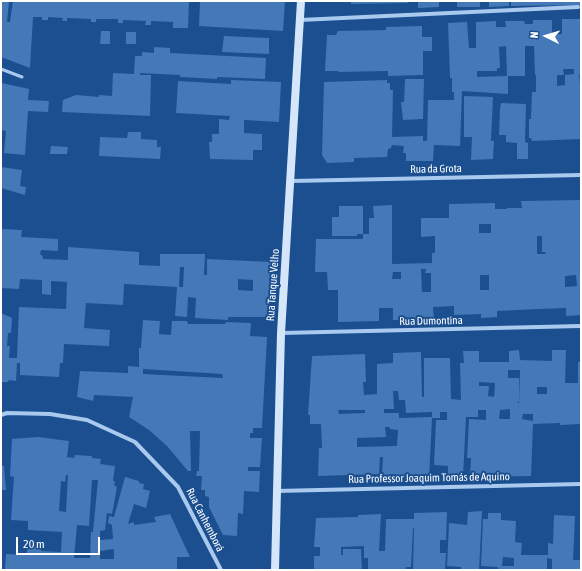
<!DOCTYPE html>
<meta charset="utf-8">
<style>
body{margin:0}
#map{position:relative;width:582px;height:571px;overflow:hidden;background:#1b4f8f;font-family:"Asap Condensed",sans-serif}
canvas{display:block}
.frame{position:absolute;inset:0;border:2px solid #fff;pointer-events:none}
.north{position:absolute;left:526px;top:16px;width:40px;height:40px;-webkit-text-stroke:3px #1b4f8f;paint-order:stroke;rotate:275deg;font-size:11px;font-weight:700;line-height:16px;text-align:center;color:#fff}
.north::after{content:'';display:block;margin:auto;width:14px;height:18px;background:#fff;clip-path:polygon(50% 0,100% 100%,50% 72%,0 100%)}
.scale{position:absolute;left:16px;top:537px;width:84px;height:18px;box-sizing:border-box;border:2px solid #fff;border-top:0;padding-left:5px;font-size:12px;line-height:14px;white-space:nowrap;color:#fff;-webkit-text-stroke:3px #1b4f8f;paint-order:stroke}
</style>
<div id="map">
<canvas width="582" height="571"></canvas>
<div class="frame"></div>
<div class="north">N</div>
<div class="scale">20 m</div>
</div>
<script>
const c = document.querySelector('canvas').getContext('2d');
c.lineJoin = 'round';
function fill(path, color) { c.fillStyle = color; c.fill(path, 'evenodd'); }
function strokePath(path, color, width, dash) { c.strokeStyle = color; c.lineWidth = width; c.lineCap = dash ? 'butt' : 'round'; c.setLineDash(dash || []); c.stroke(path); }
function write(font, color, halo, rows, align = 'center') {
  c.font = font + ' "Asap Condensed",sans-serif'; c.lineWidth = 4; c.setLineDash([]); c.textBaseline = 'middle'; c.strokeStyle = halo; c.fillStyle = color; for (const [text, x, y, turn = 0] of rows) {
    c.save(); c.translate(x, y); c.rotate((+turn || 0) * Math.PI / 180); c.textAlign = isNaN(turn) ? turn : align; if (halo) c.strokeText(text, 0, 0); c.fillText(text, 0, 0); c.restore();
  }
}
const building = new Path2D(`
 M1 1H9L7 22H10L13 1H189L188 28H173V22L151 21V25H145L146 21 123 20V23H118V19H96V22H91V19L67 18V21H62L63 18 48 17V20H42V17H33L30 68 1 57Z
 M200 1H285L283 31 199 26Z
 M351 1H408V3L351 4Z
 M418 1H439V7L418 8Z
 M457 1H480V7H457Z
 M489 1H509V6L489 7Z
 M511 1H581V5L511 6Z
 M562 19H581V74H579L580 84H581V139L532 141 531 138H529V119H531L532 92H536V75H535L534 46H525V76H508V94L462 91 460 146 434 145 433 161H406V153H403L404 146 392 145 391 148 388 149 387 157 354 158V162L327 163 322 155 324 82 387 80V83H390V90H393L392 137 423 136V141H427L428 100H454V92H452V78H450L448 23 467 22 469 48H476V22L496 21V27H506L505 21H524L525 24H533V20H552V35L562 34ZM506 46 507 76 477 77V71H497V68H500L499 47ZM563 69H574V74L565 75V85L557 86V75H564Z
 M422 26V37H432V51H423V75L388 76V71L338 72V71H325L327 35H336L338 31 386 30V27Z
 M101 31H110V44H100Z
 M126 32H136V44H126Z
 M224 36 269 38V54L222 52Z
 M154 47 170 48V53L266 58 265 79 217 77V79L180 77V75L140 73V75H151L150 116 62 112 63 100 76 95 99 97V95L112 96 113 73 134 74 135 56H142V52L154 53Z
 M405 79H424L423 119 403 120 401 102H404Z
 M231 80 281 82 279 122 244 120V133L262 134V150H253V160L210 159 209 142H212V134H219V119L229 120 230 116 176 113 178 81 231 84Z
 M2 83 29 89 28 100 49 101 48 112 28 111 25 155 4 153 6 131 1 130Z
 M464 96 493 97 491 141H494L493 159 471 160 472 137H464Z
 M501 103 526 104 525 142 528 143V159H517V143L506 142V135H499L500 109Z
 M128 132H141V139L157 140V147H161L160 159 99 156 100 137 127 138Z
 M51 146 68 147 67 154H50Z
 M1 167 22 170 20 186 26 187 25 195 1 188Z
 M581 200V315L566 316V308L538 309 497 311V317L481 318V314L454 315V306L433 307 434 320H393V308H379V321L338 322V290H328L327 272H315L316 239H363V234H369V218H374L373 206 392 205V264L432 263V253H435V236L421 237V218H449V204L495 203V209H507V208H522L521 201ZM479 224H491V233H479ZM537 236H542V252H545L546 254H537ZM421 269H426L425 273H431V292H422ZM393 272H401V279H392ZM480 275H489V290H480ZM576 275 577 286 565 287V276Z
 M339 206H363V234H357V236H332V217H339Z
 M1 229 22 230 21 237 58 239V251L41 250 40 255H42L43 259 68 260V247L139 252V265L160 266V254H205L204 275H207V259L271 262 268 317H228V320L195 318 196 298 188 297 187 317 175 316 177 287 124 284 123 305 86 303 84 328 110 330 109 346 64 344 63 363H60L59 377 20 375V363H17L16 381 9 380 8 382H1V313L12 318 11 333H8L7 346H10L9 358H17L19 307 66 309 67 282 51 281V295L42 294V280L20 279 19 289 1 288ZM180 267H184L183 287H179ZM238 279 253 280V291L238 290Z
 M143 320 160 321 159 334 171 335 172 321H187L188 324H225L226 322 251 323 250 336 267 337 262 428H253V433H250V438H262L260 467H248V471H260L259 492 244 491 243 514 238 513 237 536 223 535 209 507V497L205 496V490H201L202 476H196L197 471H199L200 431H190L191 471H188L167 446 149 430 129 417 133 397 94 395 93 401 77 397 80 371 128 373V366L139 367V348H141ZM143 369 222 374 223 378 143 374Z
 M519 350 520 360 552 361V350H566L565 383H578V362H581V424L560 425V423L533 424 531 476 470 477 471 458H467L469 419 486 420V410H478V417H466L463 477 448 478V466L434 465 436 420H447V412H440V418H432L429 478 396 479V474L382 475 383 457H380L379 474 318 476 319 448H322L321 424H310V415H308L312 356 365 354 366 382H363L364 395 377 394V364L393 363V353L421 352 422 397H424V358H450L451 399 461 400 460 363H464L463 351H479V362H509V351ZM508 370H520L519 403H517L519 401V378H508ZM479 382 495 383 494 397 488 396 489 386H479ZM537 387H547V394H537ZM393 391H398L399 400H405L406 413 432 412V417L399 418V413H384V409H394ZM510 409V419H499L500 410ZM338 410H365V413L339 414ZM523 414H533V421L522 419ZM385 427H389L390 429 398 430 397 446 357 447V438L386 437Z
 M38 437 69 441 67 457 74 458 75 455 92 456V458L101 459 100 464 115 466 113 481H115L114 485 117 487 112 514 107 513 105 530 100 531V540L113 539 112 525 108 523 109 516 114 517 125 477 139 481V483L144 484 143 489 150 491 146 508 134 504 128 524 134 522V525L156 522 154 517 170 514 190 557H177V570H5L6 554 27 555V546L41 547V551L61 552 62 532 28 530V521L11 520 14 477 10 476 12 439ZM66 475H68L66 512 59 511 61 481 65 482ZM92 480H98L93 532H91L90 558H74L77 525 89 526ZM114 549V559H100V551Z
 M1 466H4L6 490H1Z
 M482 511 479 570H461V567L447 566 449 523 467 525 468 512Z
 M447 512 446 540H440V553H446L445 570H413L414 528H413L411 567H406V570L368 569V558H364V546L341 547V555H343V549H361L362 570H314V556H320V547H314L316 518 358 517V515L381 514 379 551H385L386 519H414V513Z
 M488 513H501V520L516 521 515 542 522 543 521 555H548V543L553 544 554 515 575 516 573 560H581V570H552V559L547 558V570H498V567L481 566 483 519H488ZM503 557 514 558V566H502Z`);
const lane = new Path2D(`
 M1 69 22 77`);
const street = new Path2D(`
 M300 20 578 7
 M291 181 581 175
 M281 333 581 326
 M1 415 7 413 50 414 87 420 135 442 178 487 221 570
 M276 491 581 484`);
const secondary = new Path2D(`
 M275 570 281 333 301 1`);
const streetNames = [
 ["Rua da Grota",436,169,-1],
 ["Rua Tanque Velho",273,285,-86],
 ["Rua Dumontina",431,321,-1],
 ["Rua Professor Joaquim Tomás de Aquino",429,478,-1],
 ["Rua Canhemborá",205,520,63]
];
fill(building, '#4478b7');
strokePath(lane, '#a9c9ee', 3);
strokePath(street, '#a9c9ee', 4);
strokePath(secondary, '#d6e6fa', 8);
write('11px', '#fff', '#1b4f8f', streetNames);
</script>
